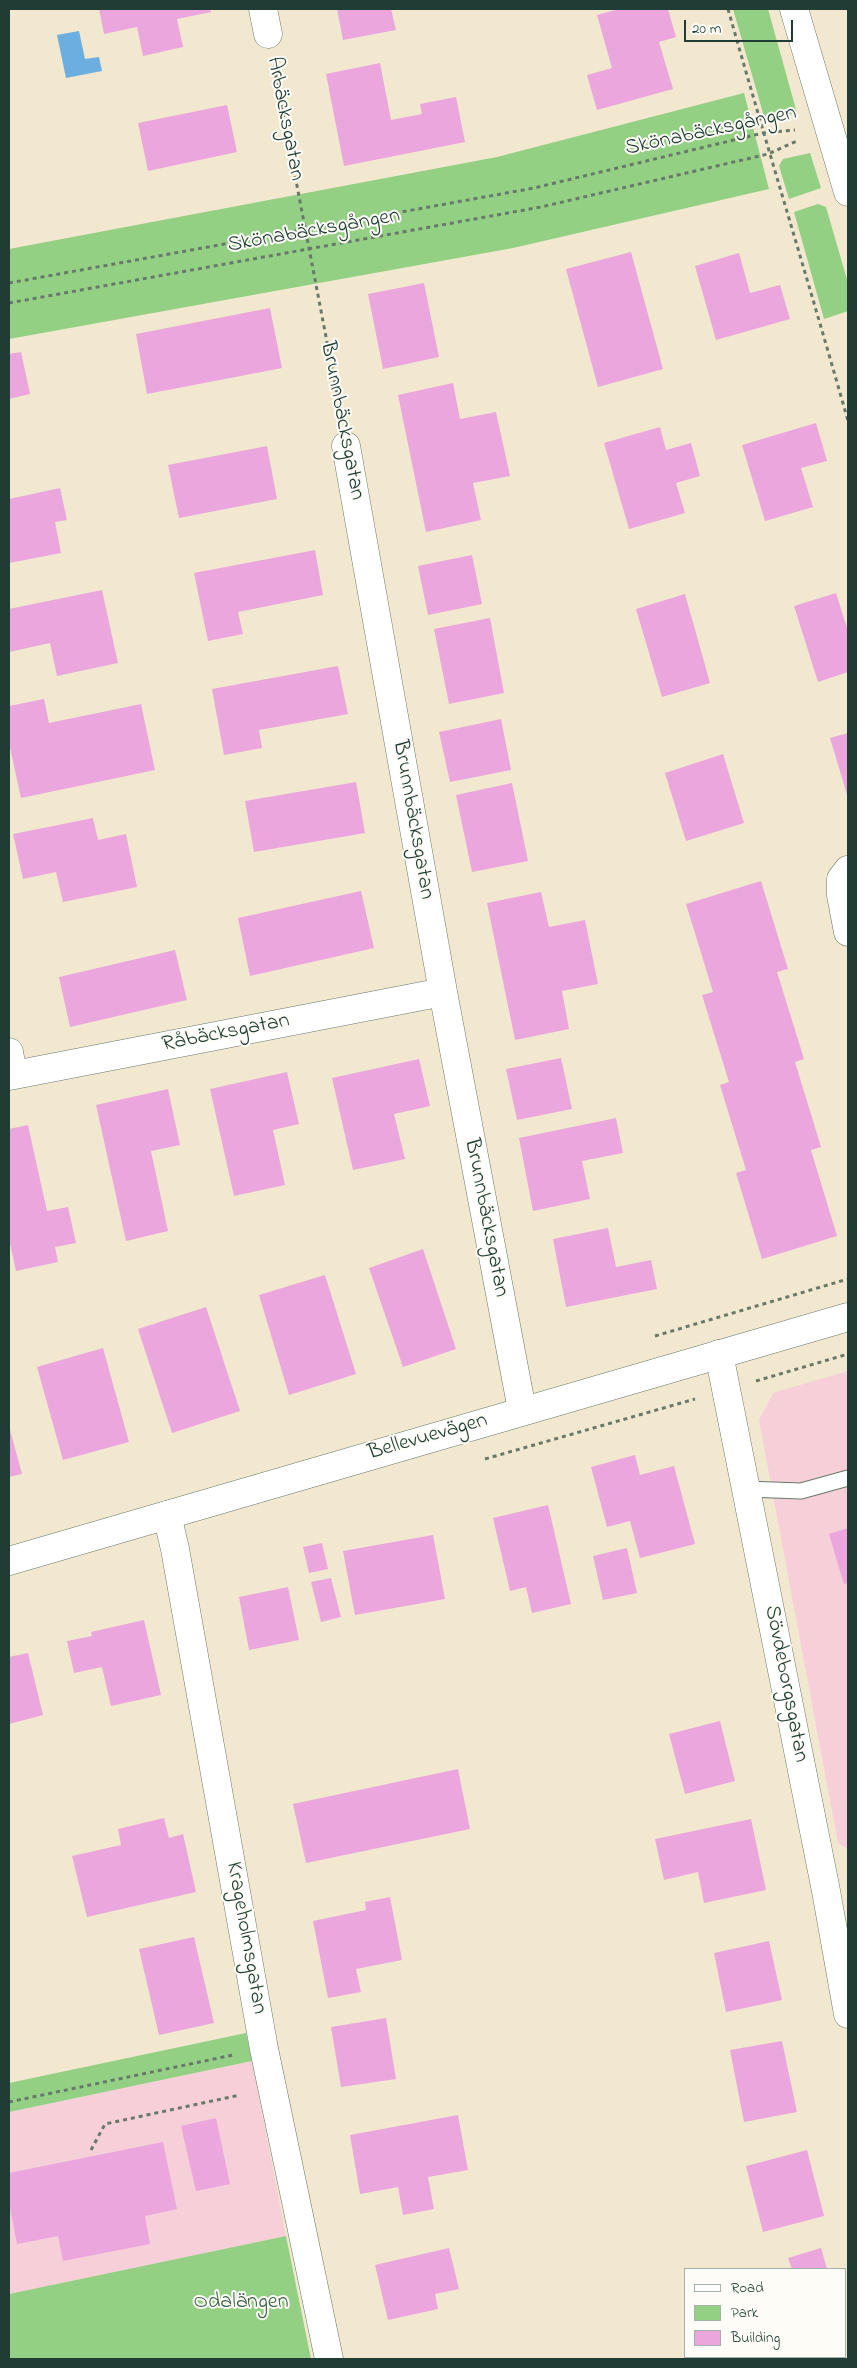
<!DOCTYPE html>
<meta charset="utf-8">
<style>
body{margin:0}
#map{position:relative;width:857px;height:2368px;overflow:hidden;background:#f1e8cf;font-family:"Indie Flower",sans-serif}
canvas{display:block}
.frame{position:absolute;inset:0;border:10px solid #1f3d34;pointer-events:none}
.legend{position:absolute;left:684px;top:2268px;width:162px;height:90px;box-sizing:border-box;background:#fdfcf7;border:1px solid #a4b0a9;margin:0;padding:6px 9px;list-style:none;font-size:15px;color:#1f3d34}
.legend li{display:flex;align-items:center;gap:10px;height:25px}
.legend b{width:25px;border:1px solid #a4b0a9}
.scale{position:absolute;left:684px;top:20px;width:109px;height:22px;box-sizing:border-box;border:2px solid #1f3d34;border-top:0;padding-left:6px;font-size:15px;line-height:18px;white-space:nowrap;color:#1f3d34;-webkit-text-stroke:4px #fdfcf7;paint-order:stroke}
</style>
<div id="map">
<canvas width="857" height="2368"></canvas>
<div class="frame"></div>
<ul class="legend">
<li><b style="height:6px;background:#fff"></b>Road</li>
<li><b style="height:14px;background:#93d084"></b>Park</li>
<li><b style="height:14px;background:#eba7dd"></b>Building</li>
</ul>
<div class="scale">20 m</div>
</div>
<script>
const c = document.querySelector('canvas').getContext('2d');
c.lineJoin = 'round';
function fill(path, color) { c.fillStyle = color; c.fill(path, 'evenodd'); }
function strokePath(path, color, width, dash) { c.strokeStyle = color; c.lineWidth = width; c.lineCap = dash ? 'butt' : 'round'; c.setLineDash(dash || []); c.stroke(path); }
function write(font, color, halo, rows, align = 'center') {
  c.font = font + ' "Indie Flower",sans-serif'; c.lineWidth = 4; c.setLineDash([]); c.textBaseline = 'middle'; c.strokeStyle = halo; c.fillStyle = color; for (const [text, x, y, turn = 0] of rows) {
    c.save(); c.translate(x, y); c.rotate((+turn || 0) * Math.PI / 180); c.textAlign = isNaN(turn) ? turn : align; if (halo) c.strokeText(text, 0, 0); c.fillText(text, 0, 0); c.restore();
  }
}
const built = new Path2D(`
 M848 1371V1849L838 1843 759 1420 773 1393Z
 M252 2061 286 2236 9 2294V2112Z`);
const green = new Path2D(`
 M733 9H768L797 113 765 120Z
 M744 93 769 189 513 248 9 339V249L497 157Z
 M810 153 821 188 789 199 779 166 783 159Z
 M818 204 826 207 848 283V311L824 319 794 212Z
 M246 2033 252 2061 9 2112V2083Z
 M286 2236 311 2359H9V2294Z`);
const water = new Path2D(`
 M79 31 85 59 99 57 102 71 66 78 57 35Z`);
const building = new Path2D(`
 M99 9H210L211 12 177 19 183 47 143 56 137 27 104 34Z
 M337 9H391L396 30 343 40Z
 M619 9H668L676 37 659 42 673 89 597 110 587 75 612 68 597 15Z
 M380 63 391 120 422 114 420 104 456 97 465 142 344 166 326 74Z
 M227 105 237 152 148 171 138 123Z
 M631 252 663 369 598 387 566 269Z
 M739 253 750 293 780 285 790 319 716 340 695 266Z
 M424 283 439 357 383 369 368 294Z
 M270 308 282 368 147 394 136 334Z
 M21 352 30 394 9 399V354Z
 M453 383 460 419 496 412 510 476 473 483 481 520 426 532 398 395Z
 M816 423 827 461 801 468 813 507 765 521 742 445Z
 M660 427 666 450 691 443 700 476 676 483 685 513 629 529 604 443Z
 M267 446 277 499 179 518 168 465Z
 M60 488 67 520 55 522 61 553 9 563V499Z
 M315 550 323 595 238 612 243 634 208 641 194 573Z
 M472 555 482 604 428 615 418 566Z
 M102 590 118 663 57 676 50 643 9 652V609Z
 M836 593 848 631V672L818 682 794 606Z
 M685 594 710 683 662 697 636 609Z
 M490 618 504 693 449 704 434 629Z
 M338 666 348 714 259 730 262 748 224 755 212 689Z
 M44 699 49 723 141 704 155 770 21 798 9 743V706Z
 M501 719 511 770 450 782 439 732Z
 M848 733V798L830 738Z
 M723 754 744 823 686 841 665 773Z
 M356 782 365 833 254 852 245 801Z
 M512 783 528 861 472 872 456 795Z
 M93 818 98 840 126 834 137 887 63 902 56 872 23 879 13 834Z
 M761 881 788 969 777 972 804 1059 795 1062 821 1147 811 1150 837 1236 762 1259 736 1173 746 1170 720 1085 729 1082 702 995 713 992 686 904Z
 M361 891 374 948 250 976 238 918Z
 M541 892 549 927 585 920 598 984 562 991 569 1029 515 1040 487 903Z
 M175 950 187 1000 70 1027 59 977Z
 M561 1058 572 1109 517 1120 506 1069Z
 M419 1059 430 1106 394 1114 405 1159 353 1170 332 1078Z
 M287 1072 299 1124 273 1130 285 1185 234 1196 210 1089Z
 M168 1089 180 1145 151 1151 168 1231 126 1241 96 1105Z
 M616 1118 623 1153 582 1161 590 1199 533 1211 519 1138Z
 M28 1125 47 1211 68 1207 76 1243 55 1247 58 1262 16 1271 9 1239V1129Z
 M608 1228 616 1267 651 1260 657 1289 566 1307 553 1239Z
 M423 1249 456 1349 403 1367 369 1268Z
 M325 1275 356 1374 289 1395 259 1295Z
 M206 1307 240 1411 172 1433 138 1329Z
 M103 1348 129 1442 63 1460 37 1367Z
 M9 1426 22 1474 9 1477Z
 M635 1455 640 1475 674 1466 695 1544 640 1558 630 1521 607 1527 591 1467Z
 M548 1505 571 1604 532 1613 526 1587 510 1591 493 1518Z
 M848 1528V1583L844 1584 829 1534Z
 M433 1535 445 1599 355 1615 343 1551Z
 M322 1543 328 1569 309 1573 303 1547Z
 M627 1548 637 1593 603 1600 593 1556Z
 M331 1578 341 1617 321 1622 311 1582Z
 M288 1587 299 1640 249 1650 239 1597Z
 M144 1620 161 1695 111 1706 102 1667 74 1673 67 1641 92 1636 91 1632Z
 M28 1653 43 1715 9 1724V1657Z
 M720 1721 735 1781 685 1794 669 1734Z
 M458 1769 470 1829 306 1863 293 1804Z
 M164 1818 169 1838 183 1834 196 1892 87 1917 72 1856 121 1845 118 1829Z
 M751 1819 766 1890 704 1903 698 1872 664 1880 655 1839Z
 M390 1897 402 1960 356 1969 361 1992 328 1998 313 1921 366 1910 365 1902Z
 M194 1937 214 2023 159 2035 139 1949Z
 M769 1941 782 2000 726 2012 714 1953Z
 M386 2018 396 2079 341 2087 331 2027Z
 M782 2041 797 2112 744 2122 730 2050Z
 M458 2115 468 2170 428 2177 434 2209 403 2215 398 2187 360 2194 350 2135Z
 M216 2118 230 2184 196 2191 181 2126Z
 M163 2142 177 2209 145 2216 150 2244 63 2261 58 2236 17 2244 9 2202V2173Z
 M807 2150 824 2216 763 2232 746 2166Z
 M449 2248 459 2289 435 2294 438 2309 388 2320 375 2265Z
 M821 2248 827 2269H792L788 2258Z`);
const path = new Path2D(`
 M728 9C767 147 809 283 848 421
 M274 66 341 415
 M9 283 534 188 763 133 795 130
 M9 303 541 207 768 154 799 140
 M655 1336 848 1279
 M756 1381 848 1354
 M485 1459 695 1399
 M9 2102 233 2055
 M91 2150 105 2124 240 2095`);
const lane = new Path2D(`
 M746 1489 801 1491 848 1478`);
const street = new Path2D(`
 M263 9 268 34
 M794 9 848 192
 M346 446 443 992 522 1410
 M848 870 841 879V895L848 932
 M9 1052 13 1075
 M9 1076 443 992
 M719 1354 826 1891 848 2014
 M167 1515 175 1549 264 2049 329 2359`);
const secondary = new Path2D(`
 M9 1561 848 1317`);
const streetNames = [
 ["Arbäcksgatan",284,119,79],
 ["Skönabäcksgången",711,132,-12],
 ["Skönabäcksgången",314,232,-10],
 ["Brunnbäcksgatan",341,421,79],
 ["Brunnbäcksgatan",412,820,80],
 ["Råbäcksgatan",226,1034,-11],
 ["Brunnbäcksgatan",485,1218,79],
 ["Bellevuevägen",428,1438,-16],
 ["Sövdeborgsgatan",785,1684,79],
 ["Krageholmsgatan",245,1938,80]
];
const parkNames = [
 ["Odalängen",241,2303]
];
fill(built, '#f6cfd8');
fill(green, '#93d084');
fill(water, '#6caee0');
fill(building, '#eba7dd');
strokePath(lane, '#68796a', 17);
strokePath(street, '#68796a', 29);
strokePath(secondary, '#68796a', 29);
strokePath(path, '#68796a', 3, [4, 4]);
strokePath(lane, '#fff', 15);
strokePath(street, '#fff', 28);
strokePath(secondary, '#fff', 28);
write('22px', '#1f3d34', '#fdfcf7', streetNames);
write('22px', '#3c6248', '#fdfcf7', parkNames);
</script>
